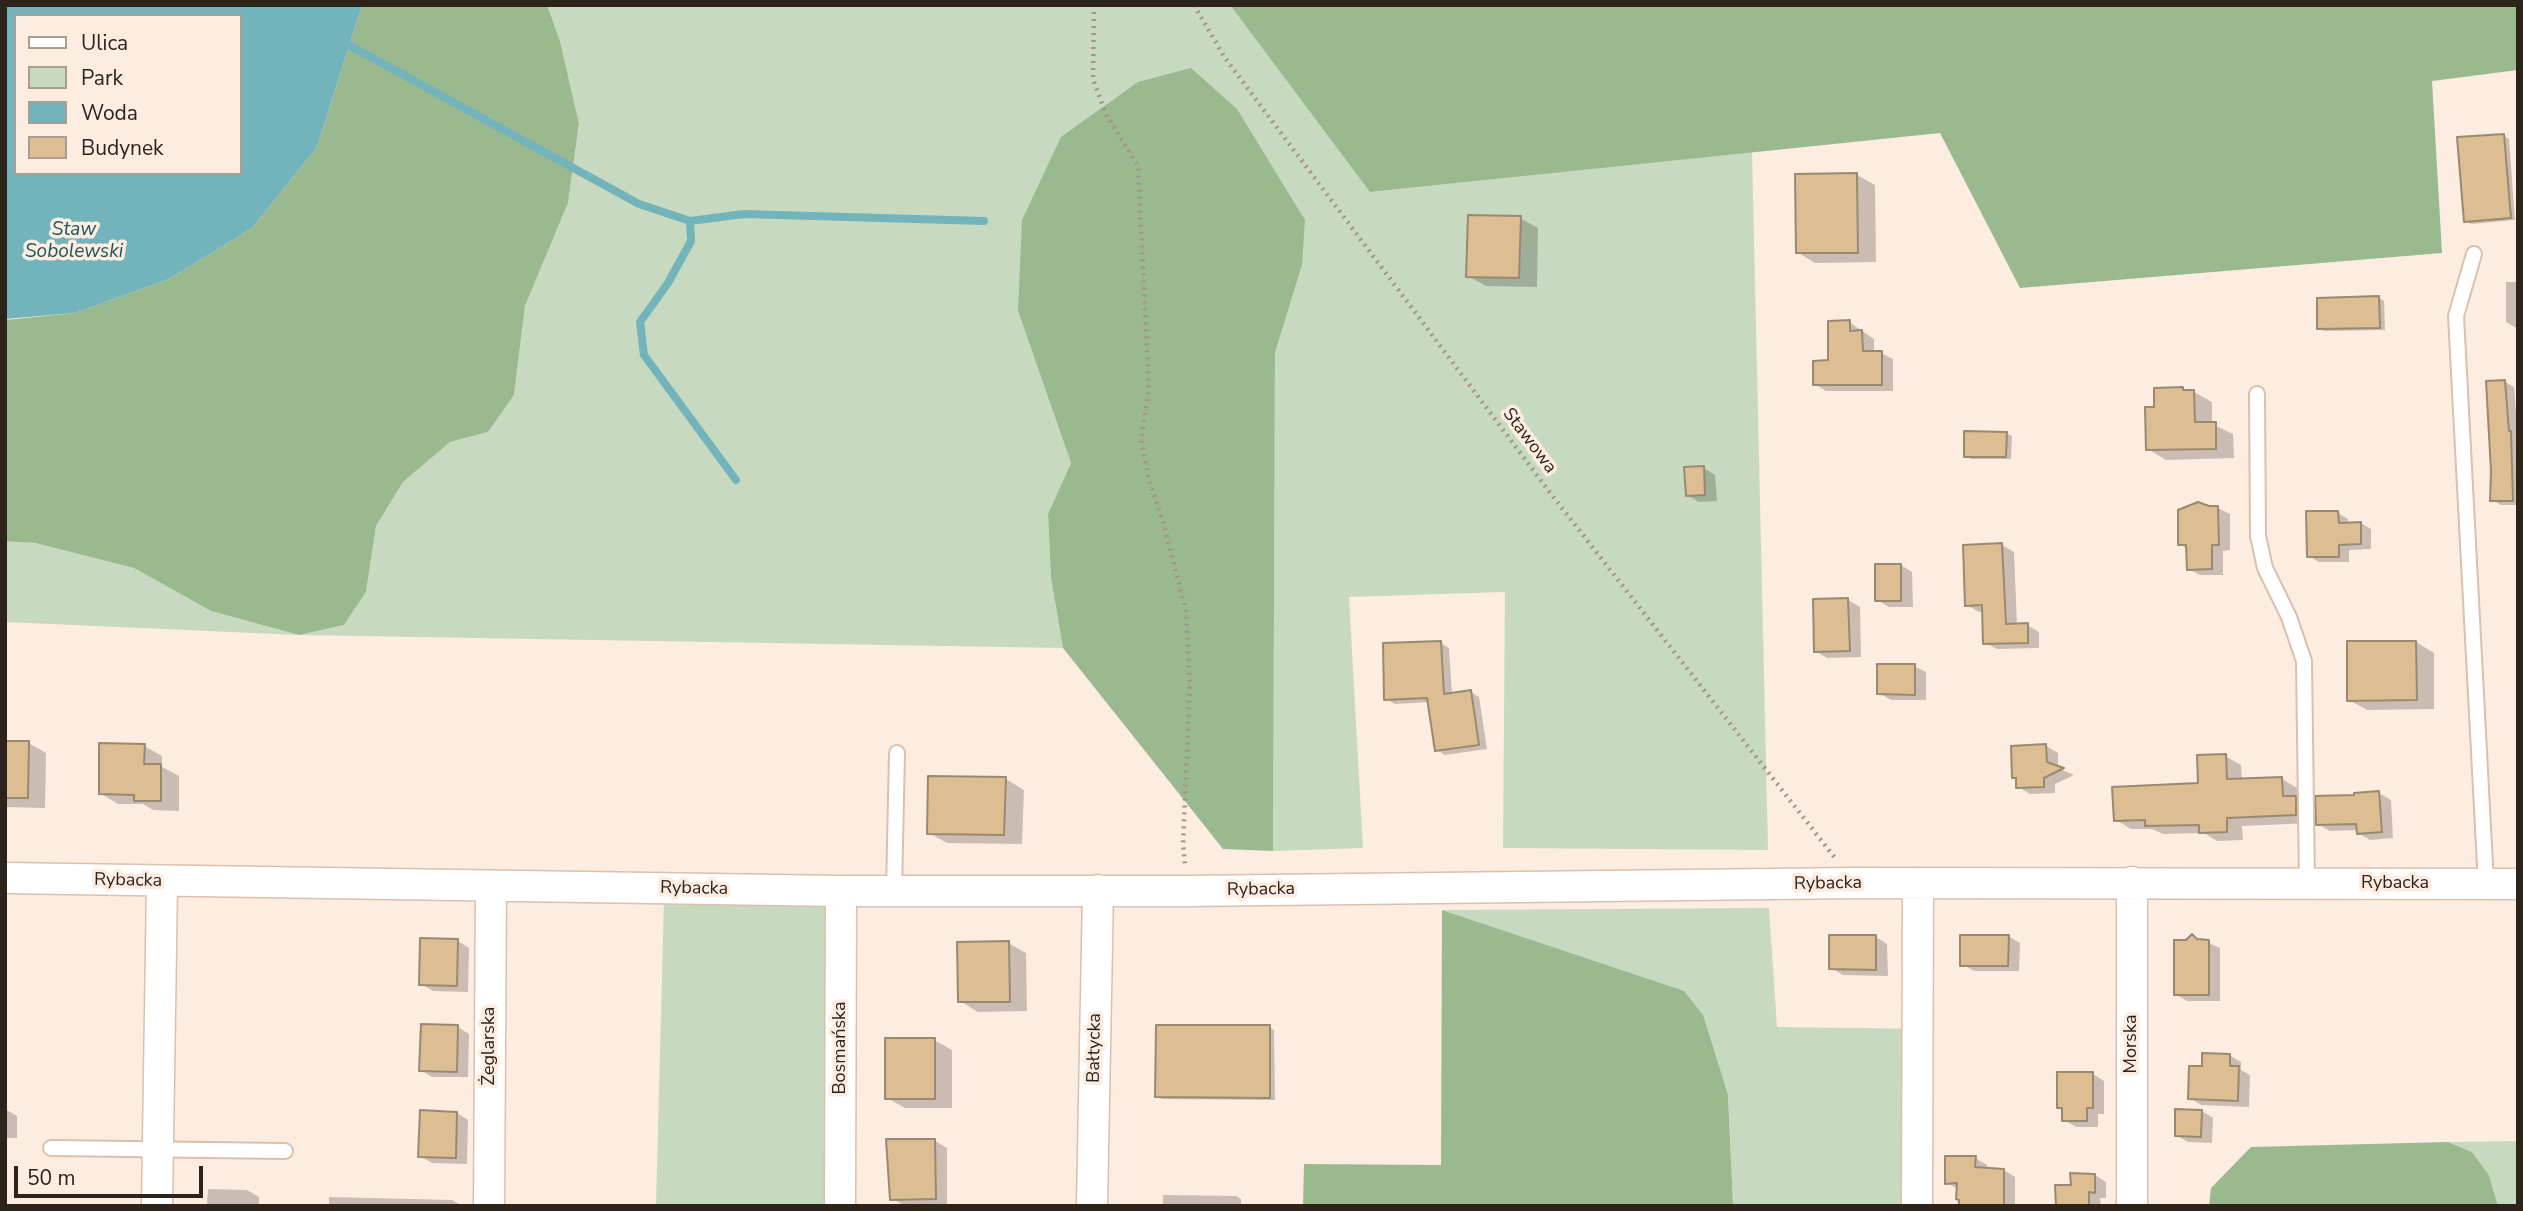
<!DOCTYPE html>
<meta charset="utf-8">
<style>
body{margin:0}
#map{position:relative;width:2523px;height:1211px;overflow:hidden;background:#fdece0;font-family:"Nunito Sans",sans-serif}
canvas{display:block}
.frame{position:absolute;inset:0;border:7px solid #2c231b;pointer-events:none}
.legend{position:absolute;left:14px;top:14px;width:228px;height:161px;box-sizing:border-box;background:#fdece0;border:2px solid #a99c91;margin:0;padding:9px 12px;list-style:none;font-size:21px;color:#2c231b}
.legend li{display:flex;align-items:center;gap:14px;height:35px}
.legend b{width:35px;border:2px solid #a99c91}
.scale{position:absolute;left:14px;top:1166px;width:189px;height:32px;box-sizing:border-box;border:4px solid #2c231b;border-top:0;padding-left:9px;font-size:21px;line-height:24px;white-space:nowrap;color:#2c231b;-webkit-text-stroke:5px #fdece0;paint-order:stroke}
</style>
<div id="map">
<canvas width="2523" height="1211"></canvas>
<div class="frame"></div>
<ul class="legend">
<li><b style="height:9px;background:#fff"></b>Ulica</li>
<li><b style="height:19px;background:#c7dac0"></b>Park</li>
<li><b style="height:19px;background:#72b3bc"></b>Woda</li>
<li><b style="height:19px;background:#dcbe92"></b>Budynek</li>
</ul>
<div class="scale">50 m</div>
</div>
<script>
const c = document.querySelector('canvas').getContext('2d');
c.lineJoin = 'round';
function fill(path, color) { c.fillStyle = color; c.fill(path, 'evenodd'); }
function strokePath(path, color, width, dash) { c.strokeStyle = color; c.lineWidth = width; c.lineCap = dash ? 'butt' : 'round'; c.setLineDash(dash || []); c.stroke(path); }
function write(font, color, halo, rows, align = 'center') {
  c.font = font + ' "Nunito Sans",sans-serif'; c.lineWidth = 7; c.setLineDash([]); c.textBaseline = 'middle'; c.strokeStyle = halo; c.fillStyle = color; for (const [text, x, y, turn = 0] of rows) {
    c.save(); c.translate(x, y); c.rotate((+turn || 0) * Math.PI / 180); c.textAlign = isNaN(turn) ? turn : align; if (halo) c.strokeText(text, 0, 0); c.fillText(text, 0, 0); c.restore();
  }
}
const green = new Path2D(`
 M547 5H1230L1371 192 1752 152 1768 850 1503 848 1505 592 1349 597 1363 848 1273 851 1275 353 1302 265 1018 311 1071 463 1048 514 1051 578 1063 648 299 635 5 622V540L35 543 134 568 211 611 299 635 344 625 366 592 376 526 403 482 450 442 488 432 514 395 525 306 568 203 579 125 560 41Z
 M827 898 824 1206H656L664 899Z
 M1769 908 1777 1027 1928 1029 1929 1206H1733L1728 1094 1684 992 1442 910Z
 M2518 1141V1206H2498L2489 1175 2472 1152 2448 1142Z`);
const forest = new Path2D(`
 M362 5H547L560 41 579 124 568 203 525 306 514 395 488 432 450 442 403 482 376 526 366 592 344 625 299 635 211 611 134 568 35 543 5 541V320L75 313 169 279 252 228 317 147Z
 M1230 5H2518V70L2432 81 2442 253 2020 288 1940 133 1370 192Z
 M1191 68 1237 109 1305 220 1302 265 1275 353 1273 851 1223 849 1063 648 1051 578 1048 514 1071 463 1018 311 1022 220 1061 137 1138 82Z
 M1442 910 1684 991 1703 1015 1728 1095 1733 1206H1303L1304 1164 1441 1165Z
 M2448 1142 2472 1152 2489 1175 2498 1206H2209L2211 1188 2251 1147Z`);
const water = new Path2D(`
 M5 5H362L317 147 252 228 169 279 75 313 5 319ZM16 16H240V173H16Z`);
const shadow = new Path2D(`
 M2504 136 2509 139 2515 220 2471 224 2465 221Z
 M1857 175 1875 185 1876 262 1815 263 1797 252Z
 M1520 218 1538 228 1537 287 1486 286 1468 276Z
 M2506 282H2518V329L2506 322Z
 M2379 298 2384 301 2385 330 2324 331 2319 328Z
 M1849 322 1874 339V352L1881 353 1893 359V391H1826L1815 384 1830 362Z
 M2505 382 2514 387 2518 438V505H2501L2492 500Z
 M2183 389 2194 392 2212 402V424L2233 434 2234 458 2166 460 2148 449 2156 409Z
 M2006 433 2012 436 2011 459H1971L1966 456Z
 M1704 468 1715 475 1717 501 1699 502 1687 495Z
 M2208 507 2218 508 2230 514V550L2223 551V575H2200L2188 569V549L2180 544Z
 M2338 513 2348 519V524L2361 523 2371 529V549L2349 550V562H2319L2309 556Z
 M2002 545 2014 552 2017 625H2027L2039 632V648L1997 649 1985 643 1984 612H1979L1967 605Z
 M1901 565 1912 572 1913 607H1889L1877 600Z
 M1848 600 1860 607 1861 657 1827 658 1815 651Z
 M2416 642 2434 653V709L2367 710 2349 700Z
 M1441 643 1449 648 1452 694 1471 692 1479 697 1487 749 1445 755 1437 750 1430 702 1395 704 1386 699Z
 M1914 666 1926 672V700H1891L1879 693Z
 M5 743H28L46 753 45 808 5 807Z
 M144 746 162 756V767L179 776V811L153 810 143 804H118L100 793Z
 M2046 746 2058 753V768L2074 775 2055 784V793L2030 794 2018 787V779L2013 777Z
 M2225 756 2241 765 2242 780 2282 779 2297 788 2298 799 2312 807V823L2242 826 2243 840 2217 841 2204 833 2163 834 2152 829H2131L2116 820 2200 785Z
 M1006 779 1024 790 1022 844 947 843 929 833Z
 M2379 793 2391 800 2393 838 2370 840 2358 833V830L2330 831 2318 824 2356 797Z
 M2008 936 2020 943 2019 971H1974L1962 964Z
 M2192 936 2220 948V1001H2187L2175 994 2186 941Z
 M1876 937 1887 944 1888 976 1843 975 1831 968Z
 M458 941 469 948 468 992 433 991 421 984Z
 M1008 943 1026 953 1027 1011 978 1012 960 1001Z
 M458 1027 469 1034 468 1077H432L421 1070Z
 M1269 1027 1274 1030 1275 1100 1162 1099 1157 1096Z
 M934 1040 952 1050V1108H905L887 1098Z
 M2229 1055 2241 1062V1070L2250 1075 2249 1107 2201 1105 2190 1098 2203 1068Z
 M2093 1074 2104 1081V1114H2098V1127H2076L2064 1120V1110L2059 1107Z
 M5 1109 17 1116V1138H7V1206Z
 M2202 1111 2213 1118 2212 1143 2188 1142 2176 1135Z
 M457 1113 468 1120 467 1164 432 1163 420 1156Z
 M935 1141 947 1148V1205H903L892 1198Z
 M1975 1158 1987 1165V1169L2004 1170 2015 1177V1206H1960L1958 1189 1947 1183Z
 M2095 1175 2106 1182V1198H2100L2101 1206H2058L2072 1186Z
 M208 1189 247 1190 259 1197V1206H207Z
 M1163 1195 1236 1196 1241 1199V1206H1163Z
 M329 1197 452 1200 463 1206H329Z`);
const stream = new Path2D(`
 M349 45 639 204 690 221 744 214 984 221
 M690 221 691 241 668 283 640 322 644 355 736 480`);
const building = new Path2D(`
 M2504 134 2511 218 2464 222 2457 137Z
 M1857 173 1858 253H1796L1795 174Z
 M1468 215 1521 216 1519 278 1466 277Z
 M2379 296 2380 328 2317 329V298Z
 M1850 320V331L1862 330 1863 351H1882V385H1813V361L1828 360V321Z
 M2505 380 2509 431H2511L2513 501H2490L2491 471 2486 381Z
 M2183 387V390H2194L2195 422H2216V449L2146 450 2145 407H2154V388Z
 M1964 431 2007 432 2006 457H1964Z
 M1704 466 1705 495 1686 496 1684 467Z
 M2198 502 2209 506H2218L2219 545H2212V569L2187 570 2186 545H2178V510Z
 M2306 511H2338L2339 523 2361 522V544L2339 545V557H2307Z
 M2002 543 2006 624 2028 623V643L1983 644 1982 605 1965 606 1963 545Z
 M1875 564H1901V601H1875Z
 M1848 598 1850 651 1814 652 1813 599Z
 M1441 641 1444 694 1471 690 1479 745 1435 751 1427 698 1384 700 1383 643Z
 M2347 641H2416L2417 700 2347 701Z
 M1877 664H1915V695L1877 694Z
 M5 741H29L28 798H5Z
 M99 743 145 744 144 764H161V801H134V795L99 794Z
 M2046 744 2047 762 2064 768 2044 778V787L2016 788V778H2012L2011 746Z
 M2226 754 2227 779 2282 777 2283 796H2296V815L2227 818V832L2199 833V825L2145 826V820L2114 821 2112 787 2198 783 2197 755Z
 M928 776 1006 777 1004 835 927 834Z
 M2379 791 2382 832 2357 834 2356 824 2316 825 2315 796 2354 795V793Z
 M2192 934 2197 939 2209 940V995H2174V940H2186Z
 M1829 935H1876V970L1829 969Z
 M1960 935H2009L2008 966H1960Z
 M420 938 458 939 457 986 419 985Z
 M1009 941 1010 1002H958L957 942Z
 M421 1024 458 1025 457 1072 419 1071Z
 M1156 1025H1270V1098L1155 1097Z
 M885 1038H935V1099H885Z
 M2202 1053 2230 1054V1066H2239L2238 1101 2188 1099 2189 1066H2202Z
 M2057 1072H2093V1108H2087V1121H2062V1108H2057Z
 M2175 1109 2202 1110 2201 1137 2175 1136Z
 M420 1110 457 1112 456 1158 418 1157Z
 M886 1139H935L936 1199 890 1200Z
 M1945 1156H1976L1975 1167 2004 1169V1206H1959V1200L1956 1199 1957 1183 1945 1184Z
 M2070 1173 2095 1174V1193L2089 1192V1206H2056L2055 1185H2071Z`);
const path = new Path2D(`
 M1094 5 1093 79 1106 114 1138 166 1149 390 1141 439 1149 480 1164 525 1186 611 1190 686 1183 844 1185 864
 M1194 5 1225 58 1551 494 1835 858`);
const service = new Path2D(`
 M2474 254 2456 316 2486 884
 M2257 394 2258 536 2265 568 2289 617 2304 661 2307 884
 M894 890 897 753
 M51 1148 285 1151`);
const minor = new Path2D(`
 M5 878 841 891H1187L1855 883 2518 884
 M2132 882V1206
 M157 1206 162 882
 M489 1206 491 886
 M840 1206 841 891
 M1092 1206 1098 890
 M1917 1206 1918 883`);
const streetNames = [
 ["Stawowa",1529,441,53],
 ["Rybacka",128,881,1],
 ["Rybacka",1828,884,-1],
 ["Rybacka",2395,884],
 ["Rybacka",694,889,1],
 ["Rybacka",1261,890,-1],
 ["Morska",2132,1044,-90],
 ["Żeglarska",490,1046,-90],
 ["Bosmańska",841,1048,-90],
 ["Bałtycka",1095,1048,-89]
];
const waterNames = [
 ["Staw",74,230],
 ["Sobolewski",74,252]
];
fill(green, '#c7dac0');
fill(forest, '#9ab98f');
fill(water, '#72b3bc');
fill(shadow, '#0003');
strokePath(stream, '#72b3bc', 8);
fill(building, '#dcbe92');
strokePath(building, '#998970', 2);
strokePath(service, '#dac0ad', 18);
strokePath(minor, '#dac0ad', 33);
strokePath(path, '#a2948a', 4.5, [2, 5]);
strokePath(service, '#fff', 14);
strokePath(minor, '#fff', 30);
write('18px', '#2c231b', '#fdece0', streetNames);
write('italic 19px', '#1c545b', '#fdece0', waterNames);
</script>
